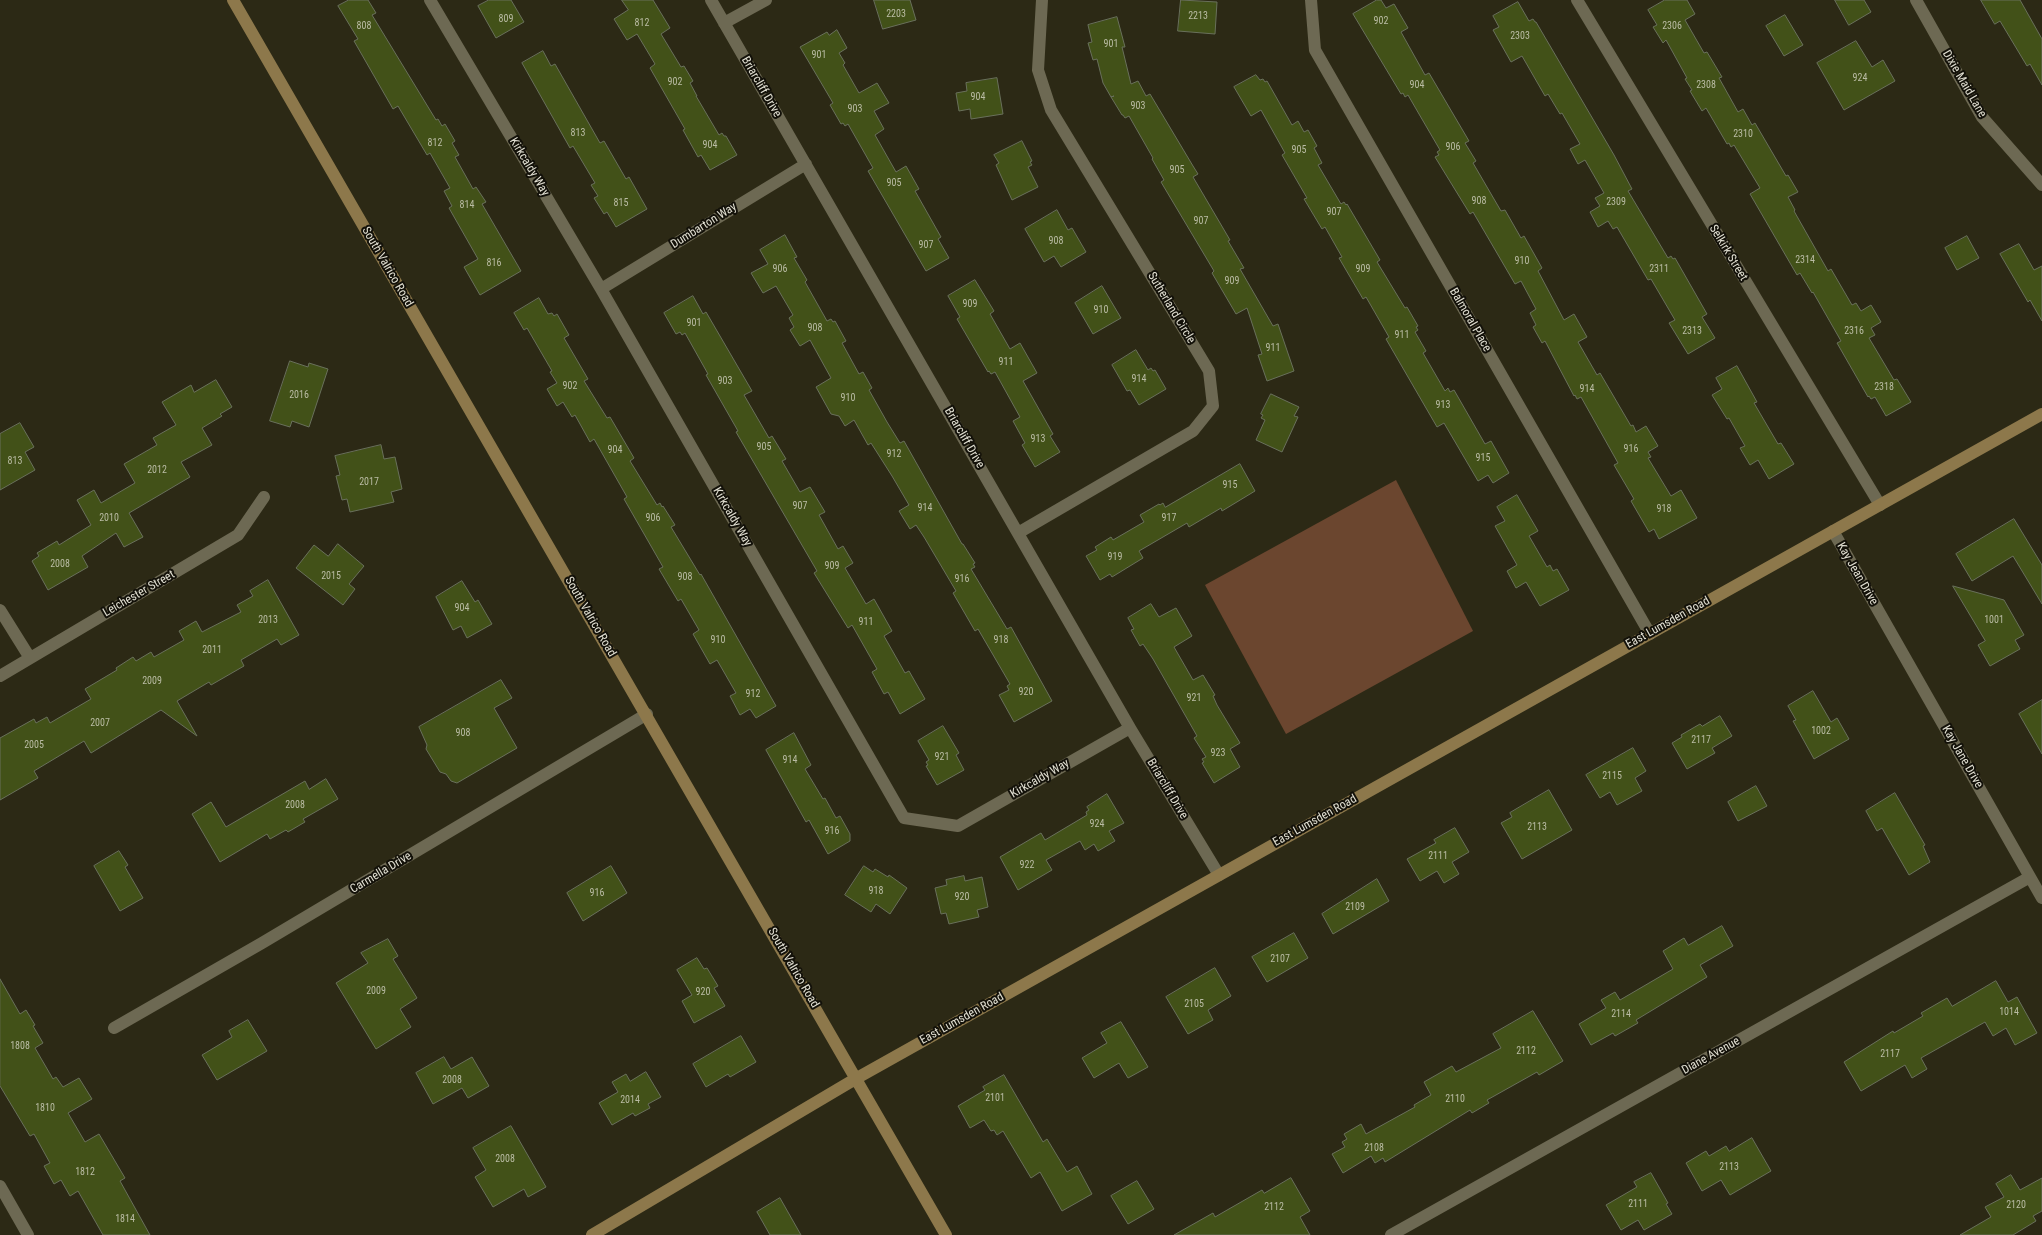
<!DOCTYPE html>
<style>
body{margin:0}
canvas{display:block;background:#2c2915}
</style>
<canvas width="2042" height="1235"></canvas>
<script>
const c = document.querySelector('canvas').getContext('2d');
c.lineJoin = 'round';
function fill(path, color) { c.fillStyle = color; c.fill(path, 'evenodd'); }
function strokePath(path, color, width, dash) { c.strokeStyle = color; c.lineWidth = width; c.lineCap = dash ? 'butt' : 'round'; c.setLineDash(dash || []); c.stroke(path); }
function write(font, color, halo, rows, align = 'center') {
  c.font = font + ' "Roboto Condensed",sans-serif'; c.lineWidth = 4; c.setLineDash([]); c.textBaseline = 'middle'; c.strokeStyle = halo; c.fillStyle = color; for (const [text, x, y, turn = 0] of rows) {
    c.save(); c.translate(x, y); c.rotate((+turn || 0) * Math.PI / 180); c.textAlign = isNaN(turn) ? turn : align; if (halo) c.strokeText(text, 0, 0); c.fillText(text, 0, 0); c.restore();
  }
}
const green = new Path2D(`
 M1396 480 1473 631 1286 734 1205 585Z`);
const building = new Path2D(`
 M349 0H368L376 13 372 15 436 120 438 119 442 126 445 124 455 141 452 143 459 155 455 157 473 189 476 187 486 202 482 204 521 271 480 295 464 267 478 259 449 208 452 206 444 191 450 188 430 153 427 155 398 106 393 109 354 41 358 39 338 6Z
 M489 0H511L524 22 496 38 478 6Z
 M622 0H653L670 28 661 34 681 67 684 66 693 81 690 83 697 96H696L719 135 722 133 724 136H726L737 155 710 170 701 155 698 157 683 130 685 129 650 68 655 64 637 34 627 40 614 19 628 10Z
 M874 0H910L916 20 883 29Z
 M1181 0 1217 2 1215 34 1178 31Z
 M1377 0H1381L1386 8 1394 4 1408 28 1401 32 1425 75 1429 73 1469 141 1465 143 1476 161 1473 163 1501 211 1505 210 1521 238 1524 236 1542 268 1538 271 1564 320 1574 314 1587 337 1578 342 1597 375 1600 373 1631 426 1633 425 1636 432 1646 426 1658 446 1648 452 1651 457 1648 458 1671 496 1681 490 1697 518 1659 539 1654 529 1649 532 1631 501 1634 499 1614 465 1618 463 1581 397 1577 399 1575 395 1574 396 1545 341 1542 343 1533 327 1536 325 1530 313 1536 309 1521 281 1515 284 1473 212 1470 214 1435 157 1439 155 1437 152 1440 150 1419 114 1408 95 1405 97 1403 93 1401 94 1353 14Z
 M1665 0H1687L1695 14 1685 20 1704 53 1707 52 1722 77 1719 78 1738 112 1743 109 1752 125 1755 123 1786 176 1788 175 1798 192 1788 197 1795 210 1794 211 1828 271 1831 269 1852 305 1856 303 1861 311 1871 305 1881 322 1871 328 1875 335 1869 338 1894 380 1897 379 1911 402 1886 416 1875 397 1871 399 1869 396 1868 397 1837 343 1841 341 1813 292 1812 293 1800 273 1797 275 1750 194 1760 188 1734 145 1731 147 1729 143 1727 144 1706 108 1702 111 1690 91 1692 90 1685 79 1687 78 1666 40 1663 43 1653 27 1657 25 1648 10Z
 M1835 0H1864L1871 12 1849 25Z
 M1981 0H2020L2042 39V85L2030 64 2027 66 2000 21 1995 24Z
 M1518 2 1529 21 1533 19 1535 22H1536L1614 155 1632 189 1628 191 1668 258 1671 256 1673 259 1675 258 1707 314 1702 317 1715 338 1688 354 1669 323 1675 320 1651 279 1648 280 1617 227 1613 229 1608 221 1598 227 1590 212 1600 206 1595 198 1604 193 1585 160 1578 164 1570 149 1580 144 1562 113 1560 114 1548 94 1545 96 1522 56 1511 62 1493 30 1499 27 1493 16Z
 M1785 15 1803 45 1784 56 1766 26Z
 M1117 17 1125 47H1122L1131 84 1138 81 1146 96 1150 94 1193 166 1198 174 1193 177 1230 240 1228 241 1244 268 1240 269 1273 326 1278 324 1294 371 1267 381 1258 355 1262 354 1247 308 1236 314 1212 273 1214 271 1161 182 1164 180 1152 159 1153 158 1129 116 1125 118 1123 115H1122L1111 97 1114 96 1111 97 1103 83 1097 59 1093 60 1088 43 1092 42 1088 25Z
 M837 30 847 48 839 53 845 63 843 65 859 93 877 83 889 103 874 111 884 129 875 135 896 172 906 166 919 189 915 191 941 237 938 239 949 258 926 271 868 171 873 168 848 124 845 126 843 123 841 124 830 105 833 103 800 47 827 32 829 35Z
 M1856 41 1872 67 1883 60 1895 81 1844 110 1817 63Z
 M543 51 551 66 555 64 600 143 604 141 626 179 629 177 647 209 616 227 607 212 604 214 594 198 598 196 591 185 595 183 573 146 570 148 522 63Z
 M1256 75 1260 80 1263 79 1265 82 1267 81 1292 125 1298 121 1304 132 1308 130 1317 146 1314 148 1322 163 1318 165 1341 204 1344 202 1346 205 1347 204 1380 260 1377 262 1405 308 1407 307 1418 326 1416 327 1418 330 1415 332 1426 351 1423 353 1445 391 1448 388 1450 392 1454 390 1485 444 1491 441 1509 473 1493 483 1488 475 1478 481 1444 423 1437 427 1386 339 1389 337 1366 297 1363 299 1339 258 1342 257 1325 227 1322 229 1304 199 1307 198 1282 155 1285 153 1261 110 1251 116 1234 87Z
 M997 78 1003 114 971 119 970 109 959 111 956 93 967 91 966 83Z
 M1022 141 1032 161 1030 162 1032 165 1028 167 1038 187 1012 200 996 165 999 163 994 155Z
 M1057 210 1068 230 1072 228 1086 252 1061 267 1054 256 1044 262 1025 229Z
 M785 235 797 257 794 258 807 280 805 282 827 321 831 319 833 322 835 321 846 341 842 343 859 374 863 372 872 388 869 390 887 422 900 443 904 441 962 544H963L975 563 973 564 975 567 971 569 1007 629 1011 627 1052 701 1014 722 999 695 1009 690 1007 686 1010 684 978 629 975 631 953 593 956 591 924 537 916 525 910 529 899 511 909 505 892 476 871 443 868 445 854 420 845 426 839 416 831 414 816 387 831 378 810 340 800 346 790 330 794 327 789 318 793 315 776 286 763 293 751 273 768 264 760 250Z
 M1967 236 1979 258 1957 270 1945 248Z
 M2019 244 2034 270 2042 266V321L2030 300 2028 302 2000 254Z
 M975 280 994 311 990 314 1010 349 1020 343 1037 373 1023 381 1053 434 1050 436 1060 452 1035 467 1022 445 1025 443 1013 421 1020 417 995 372 991 374 989 371 988 372 957 319 960 317 948 296Z
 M1102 286 1121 318 1093 334 1075 303Z
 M693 296 703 314 706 312 752 391 744 395 769 438 772 436 786 459 782 461 800 492 810 487 825 512 819 515 838 549 843 546 853 563 845 568 866 604 874 599 892 631 884 636 905 673 909 671 925 699 900 714 888 692 884 694 872 672 877 669 852 625 848 628 814 573 817 571 736 432 738 431 706 375 708 374 685 333 682 335 680 332 676 334 664 313Z
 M539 298 548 314 552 313 554 316 557 314 569 335 564 338 588 379 584 381 607 418 610 417 634 458 630 461 657 505 660 503 662 507 663 506 675 525 671 527 700 575 701 574 776 706 756 718 750 709 740 715 730 696 736 693 717 660 710 664 693 634 699 630 681 599 678 601 659 569 663 567 624 499 627 497 594 439 590 442 575 415 572 417 563 402 557 406 547 389 557 383 550 372 552 371 527 328 524 330 514 313Z
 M1136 350 1148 370 1151 368 1153 371 1155 370 1166 389 1139 405 1130 390 1127 391 1112 365Z
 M290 361 308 367 309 363 328 369 309 427 292 421 290 427 270 421Z
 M1737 366 1757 402 1754 403 1778 444 1781 443 1794 464 1769 479 1758 460 1750 465 1740 448 1745 446 1729 418 1727 419 1712 395 1722 389 1716 378Z
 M216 380 232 407 220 414 222 416 202 428 212 445 181 462 190 477 129 513 143 537 124 547 116 533 82 556 88 567 48 590 32 561 39 556 37 553 57 541 59 545 91 525 77 500 94 490 101 503 135 483 124 464 157 445 153 438 176 425 162 402 191 385 194 392Z
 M1271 394 1299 407 1294 416 1298 417 1282 452 1256 440 1265 420 1261 418 1263 415 1261 414Z
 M20 423 34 447 25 452 35 470 0 490V434Z
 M381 445 384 459 395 457 402 489 391 492 394 502 350 512 347 499 342 500 336 476 340 475 335 456Z
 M1240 464 1255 491 1222 511 1221 508 1189 527 1187 523 1139 551 1143 558 1112 577 1110 574 1100 580 1086 556 1097 550 1095 547 1111 537 1113 540 1144 522 1140 515 1159 504 1160 505 1163 503 1165 507Z
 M1517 495 1538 531 1529 536 1547 567 1550 565 1553 571 1557 569 1569 590 1540 606 1526 582 1516 588 1507 571 1517 565 1495 526 1505 521 1497 507Z
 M2014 519 2042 565V604L2013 556 1972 581 1956 554Z
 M338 544 364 566 349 584 355 589 343 605 296 568 314 545 328 556Z
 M268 580 299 635 281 645 277 639 241 660 244 666 211 685 209 682 177 701 197 736 161 710 91 753 84 741 34 771 38 778 0 800V738L34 719 36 723 47 717 50 723 91 699 85 689 117 670 116 668 133 657 136 661 151 652 154 657 184 640 179 631 196 621 202 632 241 612 237 605 253 596 250 591Z
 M462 581 475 602 478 600 492 624 467 638 461 626 453 630 436 597Z
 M1953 586 2004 600 2024 635 2015 640 2020 649 1990 666 1978 645 1985 641Z
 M1151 604 1159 617 1176 608 1192 636 1174 647 1193 680 1203 675 1215 695 1213 696 1217 705 1240 743 1230 749 1240 767 1214 783 1202 763 1204 762 1202 759 1206 757 1194 738 1197 736 1153 659 1143 644 1140 646 1131 630 1134 629 1128 618Z
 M501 680 512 698 494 708 517 748 457 783 451 781 446 774 440 772 426 749 427 745 419 727Z
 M1813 691 1831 722 1837 718 1849 739 1814 759 1793 721 1796 720 1788 706Z
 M2042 700V754L2019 714Z
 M1720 716 1732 736 1712 748 1715 753 1687 769 1672 743 1682 737 1681 735 1700 724 1702 726Z
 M943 726 959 753 956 755 964 770 937 785 926 766 928 765 926 762 929 760 918 741Z
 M794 733 811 765 805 769 823 799 825 798 836 818 840 816 850 834V841L828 854 809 820 806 822 766 750Z
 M1633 748 1646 771 1635 778 1642 791 1617 805 1610 792 1600 798 1586 775Z
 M326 779 338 799 303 819 305 822 288 832 286 830 270 839 267 834 220 862 192 814 211 802 226 827 305 781 309 789Z
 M1756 786 1767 806 1738 821 1728 802Z
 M1549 790 1572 830 1522 859 1501 823 1512 817 1510 813Z
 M1895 793 1925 845 1923 846 1930 862 1909 875 1882 828 1877 831 1866 811Z
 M1107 794 1124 823 1109 831 1115 841 1098 851 1094 844 1085 850 1080 841 1046 860 1052 870 1018 890 1000 857 1041 833 1045 840 1087 815 1086 812 1089 810 1087 807Z
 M1455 828 1469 852 1452 862 1459 874 1444 883 1437 871 1420 881 1407 859 1436 843 1434 840Z
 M119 851 128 865 125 867 143 898 120 911 94 866Z
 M611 866 627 893 583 921 567 893Z
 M864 866 873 872 875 869 888 877 889 875 907 888 890 914 876 904 871 912 845 895Z
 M964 876 965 881 982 877 988 907 977 910 979 917 949 924 946 913 941 914 935 888 947 885 946 880Z
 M1377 879 1389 901 1333 934 1322 914Z
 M1722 926 1733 946 1700 965 1707 977 1636 1020 1638 1023 1615 1036 1613 1033 1591 1045 1579 1024 1606 1008 1601 1000 1615 992 1620 1000 1673 969 1663 951 1684 938 1688 945Z
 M1294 933 1308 958 1267 982 1252 957Z
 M388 939 398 956 393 959 417 998 400 1009 411 1027 376 1049 336 983 368 963 361 953Z
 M697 958 704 969 707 968 718 986 714 988 725 1006 694 1023 682 1001 692 995 677 970Z
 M1215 968 1231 996 1208 1010 1213 1020 1188 1034 1166 997Z
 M0 979 20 1014 26 1010 35 1025 33 1026 43 1043 35 1048 53 1079 56 1077 63 1087 79 1078 92 1099 68 1113 85 1142 99 1134 125 1178 120 1181 150 1235H103L78 1191 70 1196 61 1180 54 1184 44 1166 50 1163 34 1134 30 1136 0 1086Z
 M1996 981 2008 1002 2017 997 2037 1033 2015 1045 2006 1028 1993 1036 1985 1022 1921 1058 1927 1069 1912 1078 1905 1065 1861 1091 1844 1062 1893 1031 1894 1033 1923 1016 1921 1013 1947 998 1952 1006Z
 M1533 1011 1563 1061 1539 1075 1537 1072 1487 1100 1489 1103 1472 1113 1470 1110 1385 1162 1383 1158 1375 1163 1371 1156 1343 1173 1332 1154 1345 1147 1342 1142 1347 1139 1344 1134 1361 1124 1366 1134 1415 1107 1414 1105 1431 1095 1424 1082 1452 1066 1456 1072 1501 1048 1493 1034Z
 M248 1020 267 1051 217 1080 202 1055 232 1037 229 1031Z
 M1121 1022 1148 1067 1128 1078 1119 1063 1094 1078 1082 1058 1107 1043 1101 1033Z
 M741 1036 756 1062 730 1077 728 1074 706 1087 693 1064Z
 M444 1057 451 1069 472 1057 489 1086 468 1098 462 1088 433 1104 416 1073Z
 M646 1072 661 1097 648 1104 650 1108 635 1116 633 1113 612 1125 599 1103 618 1092 612 1082 626 1074 630 1081Z
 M1004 1075 1043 1142 1047 1139 1067 1172 1077 1166 1092 1194 1062 1211 1040 1172 1031 1178 1003 1131 997 1135 994 1130 991 1131 984 1120 970 1128 958 1106 985 1090 983 1087Z
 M511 1126 546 1187 528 1197 524 1189 493 1207 475 1177 486 1170 473 1148Z
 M1752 1138 1771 1171 1730 1195 1721 1180 1702 1191 1686 1163 1706 1151 1709 1156 1726 1146 1729 1151Z
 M1651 1173 1668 1203 1666 1204 1672 1214 1644 1230 1638 1220 1621 1230 1606 1205 1637 1187 1634 1182Z
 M2011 1175 2020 1190 2042 1178V1211L2033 1216 2036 1221 2013 1235H1960L1991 1217 1985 1207 2004 1197 1996 1184Z
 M1291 1178 1310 1211 1300 1217 1310 1235H1174L1213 1213 1215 1217 1262 1190 1264 1193Z
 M1137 1181 1154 1209 1128 1224 1111 1196Z
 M780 1198 801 1235H770L757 1212Z`);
const street = new Path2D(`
 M430 0 601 289 904 818 958 826 1130 728
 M711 0 1130 728 1219 875
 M1311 0 1315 50 1650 634
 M1577 0 1880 505
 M1916 0 1982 117 2042 185
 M724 23 766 0
 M601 289 806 164
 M1833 531 2042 898
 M1018 533 1193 431 1213 406 1209 371 1051 110 1038 70 1042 0
 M0 610 30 658
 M0 676 238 535 264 497
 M114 1028 262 943 647 714
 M0 1186 28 1235
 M1391 1235 2030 877`);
const secondary = new Path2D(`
 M233 0 946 1235
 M592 1235 857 1078 2042 414`);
const numberNames = [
 ["2203",896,14],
 ["2213",1198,16],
 ["809",506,19],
 ["902",1381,21],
 ["812",642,23],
 ["808",364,26],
 ["2306",1672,26],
 ["2303",1520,36],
 ["901",1111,44],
 ["901",819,55],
 ["924",1860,78],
 ["902",675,82],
 ["904",1417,85],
 ["2308",1706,85],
 ["904",978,97],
 ["903",1138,106],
 ["903",855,109],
 ["813",578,133],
 ["2310",1743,134],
 ["812",435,143],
 ["904",710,145],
 ["906",1453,147],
 ["905",1299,150],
 ["905",1177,170],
 ["905",894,183],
 ["908",1479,201],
 ["2309",1616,202],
 ["815",621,203],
 ["814",467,205],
 ["907",1334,212],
 ["907",1201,221],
 ["908",1056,241],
 ["907",926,245],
 ["2314",1805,260],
 ["910",1522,261],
 ["816",494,263],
 ["906",780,269],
 ["909",1363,269],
 ["2311",1659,269],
 ["909",1232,281],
 ["909",970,304],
 ["910",1101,310],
 ["901",694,323],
 ["908",815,328],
 ["2313",1692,331],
 ["2316",1854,331],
 ["911",1402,335],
 ["911",1273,348],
 ["911",1006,362],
 ["914",1139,379],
 ["903",725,381],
 ["902",570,386],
 ["2318",1884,387],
 ["914",1587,389],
 ["2016",299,395],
 ["910",848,398],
 ["913",1443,405],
 ["913",1038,439],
 ["905",764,447],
 ["916",1631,449],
 ["904",615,450],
 ["912",894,454],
 ["915",1483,458],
 ["813",15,461],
 ["2012",157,470],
 ["2017",369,482],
 ["915",1230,485],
 ["907",800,506],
 ["914",925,508],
 ["918",1664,509],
 ["2010",109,518],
 ["906",653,518],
 ["917",1169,518],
 ["919",1115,557],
 ["2008",60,564],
 ["909",832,566],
 ["2015",331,576],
 ["908",685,577],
 ["916",962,579],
 ["904",462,608],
 ["2013",268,620],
 ["1001",1994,620],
 ["911",866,622],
 ["910",718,640],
 ["918",1001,640],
 ["2011",212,650],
 ["2009",152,681],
 ["920",1026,692],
 ["912",753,694],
 ["921",1194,698],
 ["2007",100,723],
 ["1002",1821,731],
 ["908",463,733],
 ["2117",1701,740],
 ["2005",34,745],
 ["923",1218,753],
 ["921",942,757],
 ["914",790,760],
 ["2115",1612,776],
 ["2008",295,805],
 ["924",1097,824],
 ["2113",1537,827],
 ["916",832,831],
 ["2111",1438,856],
 ["922",1027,865],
 ["918",876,891],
 ["916",597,893],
 ["920",962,897],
 ["2109",1355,907],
 ["2107",1280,959],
 ["2009",376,991],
 ["920",703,992],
 ["2105",1194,1004],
 ["1014",2009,1012],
 ["2114",1621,1014],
 ["1808",20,1046],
 ["2112",1526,1051],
 ["2117",1890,1054],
 ["2008",452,1080],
 ["2101",995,1098],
 ["2110",1455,1099],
 ["2014",630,1100],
 ["1810",45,1108],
 ["2108",1374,1148],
 ["2008",505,1159],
 ["2113",1729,1167],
 ["1812",85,1172],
 ["2111",1638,1204],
 ["2120",2016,1205],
 ["2112",1274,1207],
 ["1814",125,1219]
];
const streetNames = [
 ["Dixie Maid Lane",1964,84,60],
 ["Briarcliff Drive",761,87,60],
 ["Kirkcaldy Way",529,167,59],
 ["Dumbarton Way",704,226,-32],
 ["Selkirk Street",1728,253,59],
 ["South Valrico Road",387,267,60],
 ["Sutherland Circle",1171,308,59],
 ["Balmoral Place",1470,320,60],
 ["Briarcliff Drive",964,438,60],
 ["Kirkcaldy Way",732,517,60],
 ["Kay Jean Drive",1857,574,60],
 ["Leichester Street",139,594,-30],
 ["South Valrico Road",590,617,60],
 ["East Lumsden Road",1668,623,-29],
 ["Kay Jane Drive",1962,757,60],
 ["Kirkcaldy Way",1040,779,-30],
 ["Briarcliff Drive",1167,789,59],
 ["East Lumsden Road",1315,821,-29],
 ["Carmella Drive",381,873,-31],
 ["South Valrico Road",793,968,60],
 ["East Lumsden Road",962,1019,-29],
 ["Diane Avenue",1711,1056,-29]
];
fill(green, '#6b462f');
fill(building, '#425118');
strokePath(building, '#69705b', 1);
strokePath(street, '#6d6953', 12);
strokePath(secondary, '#8d784b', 12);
write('10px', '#babca4', null, numberNames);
write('12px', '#e2e0d3', '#131109', streetNames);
</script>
